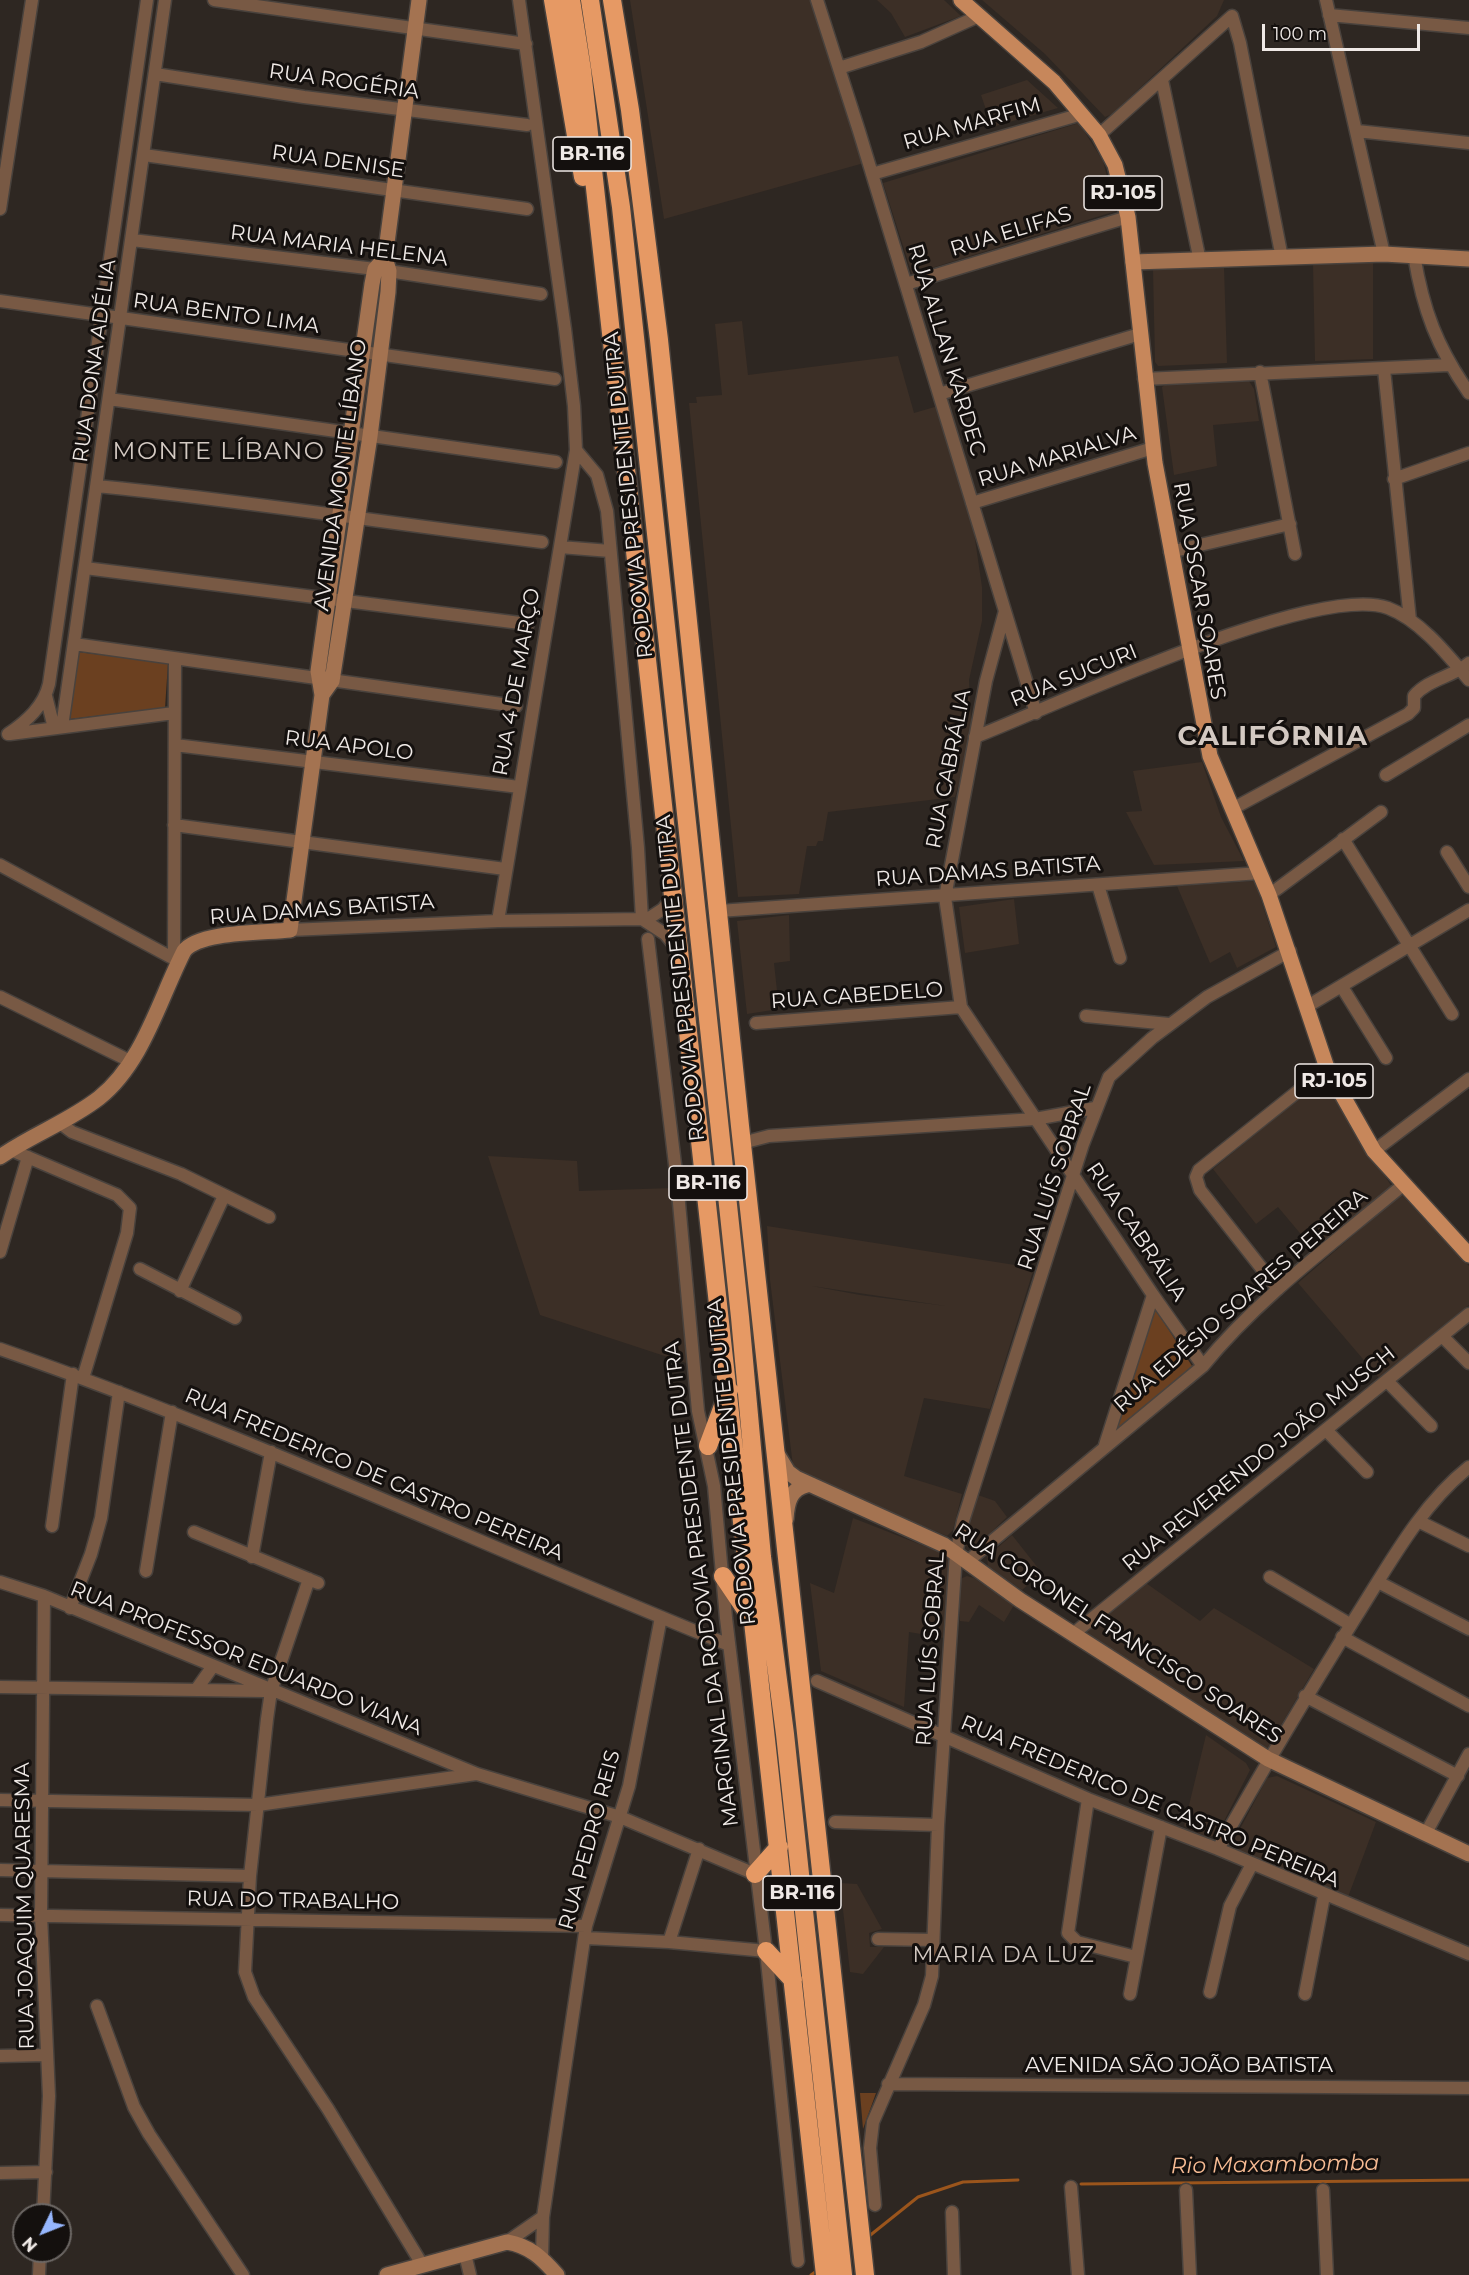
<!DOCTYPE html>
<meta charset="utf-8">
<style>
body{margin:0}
#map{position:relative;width:1469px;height:2275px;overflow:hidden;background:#2e2722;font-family:Montserrat,sans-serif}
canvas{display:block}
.north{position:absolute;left:12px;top:2203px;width:60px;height:60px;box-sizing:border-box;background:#14100e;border:2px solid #6c6764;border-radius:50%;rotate:227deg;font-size:16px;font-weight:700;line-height:24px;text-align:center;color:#efe9e6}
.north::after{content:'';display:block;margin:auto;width:21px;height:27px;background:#96b6fd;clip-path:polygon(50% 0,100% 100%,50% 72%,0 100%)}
.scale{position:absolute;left:1262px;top:24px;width:158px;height:27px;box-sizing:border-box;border:3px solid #efe9e6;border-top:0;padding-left:8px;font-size:18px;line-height:21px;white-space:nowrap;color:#efe9e6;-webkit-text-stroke:4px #14100e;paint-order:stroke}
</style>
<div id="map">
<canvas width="1469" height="2275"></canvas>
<div class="north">N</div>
<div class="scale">100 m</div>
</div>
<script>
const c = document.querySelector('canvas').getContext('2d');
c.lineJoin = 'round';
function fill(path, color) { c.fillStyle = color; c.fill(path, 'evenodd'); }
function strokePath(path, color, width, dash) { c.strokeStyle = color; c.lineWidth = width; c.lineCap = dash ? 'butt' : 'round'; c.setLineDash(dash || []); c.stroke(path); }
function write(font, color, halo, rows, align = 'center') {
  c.font = font + ' Montserrat,sans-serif'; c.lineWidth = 6; c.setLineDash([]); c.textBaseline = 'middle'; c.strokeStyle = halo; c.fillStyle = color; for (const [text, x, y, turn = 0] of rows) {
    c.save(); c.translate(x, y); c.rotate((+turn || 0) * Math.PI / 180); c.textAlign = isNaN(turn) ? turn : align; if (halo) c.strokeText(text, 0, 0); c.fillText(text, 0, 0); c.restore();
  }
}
const built = new Path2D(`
 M630 0H810L864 163 664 219Z
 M877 0H944L961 16 905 37 891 13Z
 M982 0H1224L1217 16 1112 114 1105 117 1045 54Z
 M1027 80 1058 108 992 127 981 95Z
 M1079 123 1103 161 1116 211 912 274 883 183Z
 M1373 262V359L1315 361 1313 264Z
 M1224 267 1227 363 1158 366 1155 362 1153 269Z
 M742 321 748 375 898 356 914 413 938 406 970 505 982 587V621L969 680 972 739 955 797 828 812 823 841H818L816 846H807L799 894 738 897 689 403H697L696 397 722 395 715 324Z
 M1249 381 1254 389 1259 421 1213 425 1217 466 1174 475 1162 387 1168 383Z
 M1202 762 1221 817 1244 861 1154 865 1126 812 1142 811 1133 771Z
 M1255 881 1276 947 1237 968 1230 952 1210 963 1177 886Z
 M1014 899 1019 944 965 953 959 907Z
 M789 915 790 961 774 963 779 1009 747 1014 737 921Z
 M1326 1076 1342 1110 1392 1187 1315 1251 1278 1207 1256 1224 1213 1169Z
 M488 1156 577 1161 579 1191 674 1188 692 1365 540 1315Z
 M1401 1194 1469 1266V1305L1380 1379 1298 1283Z
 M767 1226 1034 1268 990 1409 924 1398 904 1476 962 1494 953 1530 947 1536 800 1474 793 1466 770 1280ZM812 1286 946 1306 860 1295Z
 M978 1495 995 1501 1007 1517 979 1544 969 1548 964 1544V1536Z
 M853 1518 942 1553 949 1559 944 1638 909 1632 904 1707 821 1671 810 1583 834 1593Z
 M1012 1535 1042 1573 1022 1590 988 1567 987 1557Z
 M967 1576 974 1578 1014 1605 1004 1622 979 1605 969 1622 960 1621V1579Z
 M1143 1581 1200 1621 1214 1608 1314 1669 1264 1754 1082 1633Z
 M1206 1735 1246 1763 1250 1770 1217 1835 1207 1837 1184 1826Z
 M1277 1776 1376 1822 1348 1897 1236 1850 1233 1842 1267 1778Z
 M840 1883 857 1884 882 1929 869 1933 870 1947H884L863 1974 850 1972Z`);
const green = new Path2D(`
 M78 652 168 663 165 708 70 719Z
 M1154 1307 1192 1366 1114 1434Z
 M860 2093H876L863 2129Z`);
const stream = new Path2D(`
 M1081 2184 1469 2180
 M868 2237 918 2197 963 2182 1018 2180
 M811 2275 818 2270`);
const street = new Path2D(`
 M214 0 526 44
 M817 0 859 131 1036 713
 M1326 0 1384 254
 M1329 15 1469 28
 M839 68 921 42 979 16
 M155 74 304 97 527 125
 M1162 80 1200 261
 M1357 131 1469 143
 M1099 135 1232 16 1240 43 1282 258
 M144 155 527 209
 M872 174 1082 114
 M0 209 32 0
 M132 240 375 269 541 294
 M1414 255C1423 310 1437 347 1469 393
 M906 284 1128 217
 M0 301 555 379
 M1384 369 1410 620
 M1260 372 1295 554
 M1144 379 1449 365
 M939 394 1140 334
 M109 399 556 462
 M576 450 597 475 607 511 638 848 642 919
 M1394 479 1469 453
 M97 486C246 501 394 524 542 542
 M972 503 1153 448
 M560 547 610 551
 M1170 552 1290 524
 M85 568 528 624
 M1005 611 986 681 945 897 961 1007 1153 1295 1203 1366
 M74 644 516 706
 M46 696 54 728
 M62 727 165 0
 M8 734C27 721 44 706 49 684L147 0
 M10 734 174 713
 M975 737C1055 706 1315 582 1388 608 1420 620 1447 654 1469 680
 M175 745 519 787
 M1386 775 1469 725
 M1232 809 1408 714 1414 708V696C1428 679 1453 677 1469 663
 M174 825 505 869
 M1343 839 1452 1014
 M1447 852 1469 887
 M0 865 178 961
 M1098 885 1120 958
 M1269 895 1381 812
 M719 911 1260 873
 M646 920 663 909 676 893
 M498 921 576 450 574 406 565 329 519 0
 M290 930 498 921 642 919 665 934 680 952
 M648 939 677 1181 698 1411 714 1486 726 1618 766 1951 798 2261
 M174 959 175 659
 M1342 987 1386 1058
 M0 997 130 1061
 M1306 1007 1469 910
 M1086 1016 1169 1024
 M756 1023 961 1007
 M60 1123 72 1132 181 1174 269 1217
 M742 1143 769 1136 1035 1119 1095 1108
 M11 1150 117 1195 130 1208 127 1233 83 1378
 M1374 1151 1469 1079
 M0 1252 28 1157
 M140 1269 235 1318
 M1278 1289 1200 1190 1196 1177 1199 1170 1327 1068
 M180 1291 224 1196
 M1442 1336 1469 1363
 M0 1349C248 1435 486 1547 729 1645
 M1388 1382 1431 1426
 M1326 1430 1367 1472
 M1105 1445 1153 1295
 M1418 1521 1469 1546
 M52 1526 73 1374
 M194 1532 318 1583
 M252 1557 271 1452
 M967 1562 1203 1366C1260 1296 1335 1242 1403 1185
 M146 1571 172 1412
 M1270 1577 1351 1625
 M309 1579 271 1691 267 1719 250 1876 245 1972 254 1997 328 2109 423 2266
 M0 1582 44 1596 477 1774 620 1817 755 1874
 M1378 1582 1469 1629
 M70 1608 91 1554 101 1518 119 1392
 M1073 1634 1469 1314
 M1342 1637 1469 1706
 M817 1681 1088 1799 1218 1849 1469 1954
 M0 1687 264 1691
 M196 1690 213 1666
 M1305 1696 1458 1776
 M1088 1799 1068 1933 1077 1942 1136 1957
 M0 1800 258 1805 476 1774
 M835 1822 938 1825
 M1426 1833 1469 1754
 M1218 1849C1263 1769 1309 1692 1357 1615 1390 1563 1421 1505 1469 1467
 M0 1870 250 1876
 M0 1915 586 1926
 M585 1938 669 1942 766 1951
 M878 1939 933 1940
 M669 1942 699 1849
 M1210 1992 1230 1906 1252 1864
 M1130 1994 1161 1827
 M1305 1994 1324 1896
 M97 2006 134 2107 149 2134 243 2275
 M0 2056 47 2055
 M888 2084 1469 2088
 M0 2173 46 2172
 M1071 2187 1078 2275
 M1186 2190 1190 2275
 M1323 2190 1327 2275
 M875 2205 870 2148 873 2122 924 2005 932 1976 938 1825 956 1554 963 1521 1083 1144 1109 1077 1152 1038 1207 997 1290 951
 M952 2212 954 2275
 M43 2215 49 2096 41 1915 44 1596
 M507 2242 543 2217
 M465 2254 470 2275
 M542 2258 543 2217 586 1926 629 1786 661 1617
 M39 2275 40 2251`);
const secondary = new Path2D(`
 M1133 262 1384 254 1469 259
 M322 695 332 681 370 436 388 292 389 271 385 258 419 0
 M0 1157C31 1135 68 1122 99 1098 143 1063 159 1000 184 951 199 931 265 933 290 930L322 695 318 671 372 284 375 269 385 258
 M776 1452 788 1472 796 1478 944 1545 1020 1600 1268 1759 1469 1854
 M786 1519C787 1503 790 1489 807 1485
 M387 2275 507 2242C530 2246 542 2258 557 2275`);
const primary = new Path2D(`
 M961 0 1054 82 1099 135 1115 165 1128 217 1155 463 1210 756 1269 895 1327 1068 1374 1151 1469 1255`);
const highway = new Path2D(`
 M553 0 583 177
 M571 0 582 70C667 805 749 1540 825 2275
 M590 0 621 207 740 1317 762 1557 785 1734 843 2275
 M612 0 630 110 659 340 740 1126 865 2275
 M708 1446 729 1390
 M723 1576 754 1622
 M755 1874 779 1847
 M766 1951 793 1980`);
const shields = [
 [592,154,78],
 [1123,193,78],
 [1334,1081,78],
 [708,1183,78],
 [802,1893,78]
];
const shieldNames = [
 ["BR-116",592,154],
 ["RJ-105",1123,193],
 ["RJ-105",1334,1081],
 ["BR-116",708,1183],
 ["BR-116",802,1893]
];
const streetNames = [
 ["RUA ROGÉRIA",344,82,8],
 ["RUA MARFIM",972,124,-16],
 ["RUA DENISE",338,162,8],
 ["RUA ELIFAS",1011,232,-17],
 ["RUA MARIA HELENA",339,246,7],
 ["RUA BENTO LIMA",226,314,8],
 ["RUA ALLAN KARDEC",946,350,73],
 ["RUA DONA ADÉLIA",95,361,-82],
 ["RUA MARIALVA",1057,457,-17],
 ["AVENIDA MONTE LÍBANO",341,475,-82],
 ["RODOVIA PRESIDENTE DUTRA",629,495,-96],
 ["RUA OSCAR SOARES",1199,591,80],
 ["RUA SUCURI",1074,676,-22],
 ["RUA 4 DE MARÇO",517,682,-80],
 ["RUA APOLO",349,746,7],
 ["RUA CABRÁLIA",949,769,-79],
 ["RUA DAMAS BATISTA",988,872,-4],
 ["RUA DAMAS BATISTA",322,910,-4],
 ["RODOVIA PRESIDENTE DUTRA",681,978,-96],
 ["RUA CABEDELO",857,996,-4],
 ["RUA LUÍS SOBRAL",1055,1177,-72],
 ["RUA CABRÁLIA",1136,1232,56],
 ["RUA EDÉSIO SOARES PEREIRA",1241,1301,-41],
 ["RUA REVERENDO JOÃO MUSCH",1259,1459,-39],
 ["RODOVIA PRESIDENTE DUTRA",732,1462,-96],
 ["RUA FREDERICO DE CASTRO PEREIRA",374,1475,23],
 ["MARGINAL DA RODOVIA PRESIDENTE DUTRA",702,1584,-97],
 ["RUA CORONEL FRANCISCO SOARES",1118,1634,33],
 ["RUA LUÍS SOBRAL",931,1649,-86],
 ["RUA PROFESSOR EDUARDO VIANA",246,1659,22],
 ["RUA FREDERICO DE CASTRO PEREIRA",1150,1802,23],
 ["RUA PEDRO REIS",590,1840,-75],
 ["RUA DO TRABALHO",293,1901,1],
 ["RUA JOAQUIM QUARESMA",25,1906,-91],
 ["AVENIDA SÃO JOÃO BATISTA",1179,2066]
];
const neighbourhoodNames = [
 ["MARIA DA LUZ",1004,1956]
];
const waterNames = [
 ["Rio Maxambomba",1275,2165,-1]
];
const quarterNames = [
 ["MONTE LÍBANO",219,452]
];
const districtNames = [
 ["CALIFÓRNIA",1273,737]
];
fill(built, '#3c2f26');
fill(green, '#6b4020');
strokePath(stream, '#9b551c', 3);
strokePath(street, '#49423d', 15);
strokePath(secondary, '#49423d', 18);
strokePath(primary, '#49423d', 18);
strokePath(highway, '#49423d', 21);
strokePath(street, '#785944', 12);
strokePath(secondary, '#a47351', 15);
strokePath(primary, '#c7875b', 15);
strokePath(highway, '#e69964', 18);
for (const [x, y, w] of shields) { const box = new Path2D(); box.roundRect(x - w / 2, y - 17, w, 34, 4.5); c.fillStyle = '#14100e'; c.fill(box); strokePath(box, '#efe9e6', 1.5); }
write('bold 20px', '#efe9e6', null, shieldNames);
write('21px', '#efe9e6', '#14100e', streetNames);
c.letterSpacing = '1.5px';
write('22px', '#d3c9c2', '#14100e', neighbourhoodNames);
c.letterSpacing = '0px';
write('italic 22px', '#f8bc94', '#14100e', waterNames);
c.letterSpacing = '1.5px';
write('24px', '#d3c9c2', '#14100e', quarterNames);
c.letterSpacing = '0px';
c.letterSpacing = '1.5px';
write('bold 27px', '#d3c9c2', '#14100e', districtNames);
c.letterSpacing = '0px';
</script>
